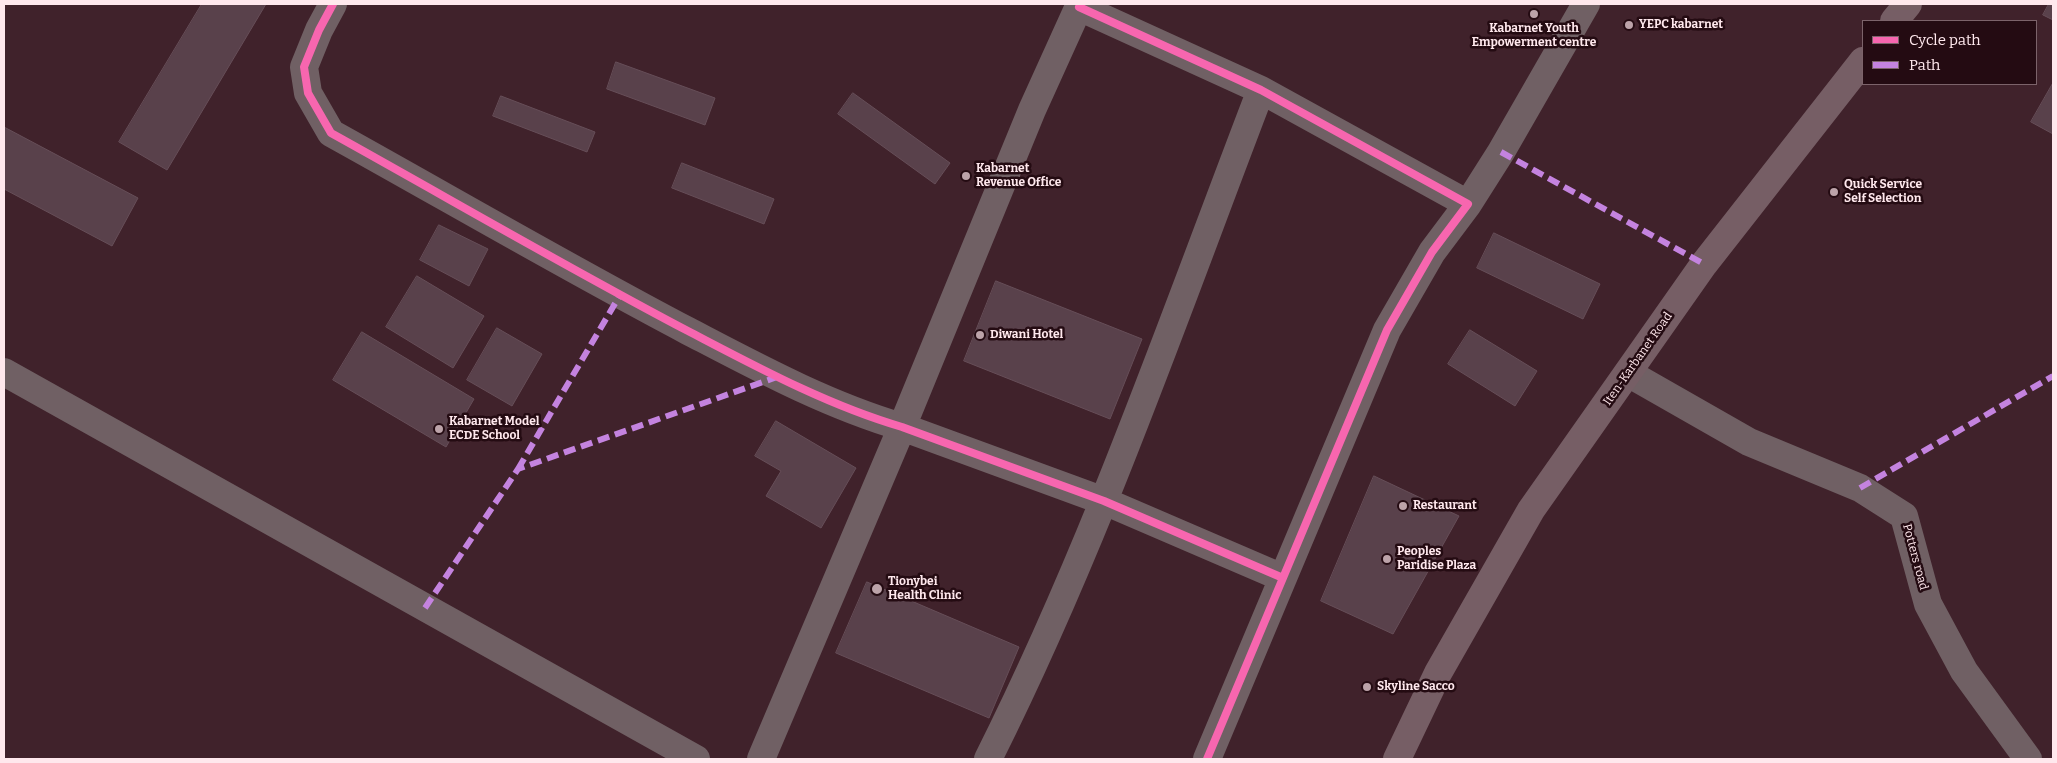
<!DOCTYPE html>
<style>
body{margin:0}
#map{position:relative;width:2057px;height:763px;overflow:hidden;background:#40222b;font-family:Bitter,serif}
canvas{display:block}
.frame{position:absolute;inset:0;border:5px solid #ffe8ed;pointer-events:none}
.legend{position:absolute;left:1862px;top:20px;width:175px;height:65px;box-sizing:border-box;background:#240b12;border:1px solid #7c636a;margin:0;padding:6px 9px;list-style:none;font-size:15px;color:#ffe8ed}
.legend li{display:flex;align-items:center;gap:10px;height:25px}
.legend b{width:25px;border:1px solid #7c636a}
</style>
<div id="map">
<canvas width="2057" height="763"></canvas>
<div class="frame"></div>
<ul class="legend">
<li><b style="height:6px;background:#f766af"></b>Cycle path</li>
<li><b style="height:6px;background:#c483df"></b>Path</li>
</ul>
</div>
<script>
const c = document.querySelector('canvas').getContext('2d');
c.lineJoin = 'round';
function fill(path, color) { c.fillStyle = color; c.fill(path, 'evenodd'); }
function strokePath(path, color, width, dash) { c.strokeStyle = color; c.lineWidth = width; c.lineCap = dash ? 'butt' : 'round'; c.setLineDash(dash || []); c.stroke(path); }
function write(font, color, halo, rows, align = 'center') {
  c.font = font + ' Bitter,serif'; c.lineWidth = 5; c.setLineDash([]); c.textBaseline = 'middle'; c.strokeStyle = halo; c.fillStyle = color; for (const [text, x, y, turn = 0] of rows) {
    c.save(); c.translate(x, y); c.rotate((+turn || 0) * Math.PI / 180); c.textAlign = isNaN(turn) ? turn : align; if (halo) c.strokeText(text, 0, 0); c.fillText(text, 0, 0); c.restore();
  }
}
const building = new Path2D(`
 M202 4H266L167 170 119 142Z
 M2049 4H2053V20L2043 15Z
 M616 62 715 98 705 125 607 89Z
 M2053 83V134L2031 122Z
 M853 93 950 163 935 184 838 114Z
 M501 96 595 132 587 152 493 116Z
 M4 127 138 198 112 246 4 189Z
 M682 163 774 199 764 224 672 188Z
 M439 225 488 249 469 286 420 260Z
 M1494 233 1600 284 1583 319 1477 268Z
 M417 276 484 316 453 368 386 327Z
 M996 281 1142 339 1110 419 964 361Z
 M497 328 542 354 512 406 467 380Z
 M1470 330 1537 371 1515 406 1448 364Z
 M362 332 474 399 446 447 333 380Z
 M776 421 856 468 821 528 766 496 781 471 755 456Z
 M1374 476 1459 516 1393 634 1321 601Z
 M867 582 1019 647 989 718 836 653Z`);
const street = new Path2D(`
 M333 4 319 30 304 67 308 93 331 133C450 199 568 268 688 331 757 367 827 405 902 427L1104 501 1283 578
 M1079 7 1261 90 1468 204 1432 252 1387 330 1207 759
 M1468 204 1501 152 1586 4
 M4 372 696 759
 M1628 373 1749 442 1860 488 1904 516 1928 604 1964 671 2028 759
 M761 759 902 427 1032 110 1080 4
 M988 759C1096 544 1175 314 1261 90`);
const primary = new Path2D(`
 M1894 21 1908 4
 M1397 759 1438 673 1531 510 1704 264 1863 61`);
const quiet = new Path2D(`
 M1501 152 1704 264
 M518 469 620 295
 M1860 488 2053 376
 M425 608 518 469 777 377`);
const cycleway = new Path2D(`
 M333 4 319 30 304 67 308 93 331 133C450 199 568 268 688 331 757 367 827 405 902 427L1104 501 1283 578
 M1079 7 1261 90 1468 204 1432 252 1387 330 1207 759`);
const markers = [
 [1534,14,5,"#bca3a9"],
 [1629,25,5,"#bca3a9"],
 [966,176,5,"#bca3a9"],
 [1834,192,5,"#bca3a9"],
 [980,335,5,"#bca3a9"],
 [439,429,5,"#bca3a9"],
 [1403,506,5,"#bca3a9"],
 [1387,559,5,"#bca3a9"],
 [877,589,6,"#bca3a9"],
 [1367,687,5,"#bca3a9"]
];
const poiNames = [
 ["YEPC kabarnet",1639,25],
 ["Kabarnet Youth",1534,29,"center"],
 ["Empowerment centre",1534,43,"center"],
 ["Kabarnet",976,169],
 ["Revenue Office",976,183],
 ["Quick Service",1844,185],
 ["Self Selection",1844,199],
 ["Diwani Hotel",990,335],
 ["Kabarnet Model",449,422],
 ["ECDE School",449,436],
 ["Restaurant",1413,506],
 ["Peoples",1397,552],
 ["Paridise Plaza",1397,566],
 ["Tionybei",888,582],
 ["Health Clinic",888,596],
 ["Skyline Sacco",1377,687]
];
const streetNames = [
 ["Iten-Karbanet Road",1638,359,-55],
 ["Potters road",1915,557,75]
];
fill(building, '#59414b');
strokePath(building, '#664e58', 1);
strokePath(street, '#706064', 28);
strokePath(primary, '#765e65', 28);
strokePath(quiet, '#c483df', 6, [12, 6]);
strokePath(cycleway, '#f766af', 8);
for (const [x, y, r, color] of markers) { const dot = new Path2D(); dot.arc(x, y, r, 0, 2 * Math.PI); c.fillStyle = color; c.fill(dot); strokePath(dot, '#240b12', 2); }
write('bold 12px', '#ffe8ed', '#240b12', poiNames, 'left');
write('12px', '#ffe8ed', '#240b12', streetNames);
</script>
